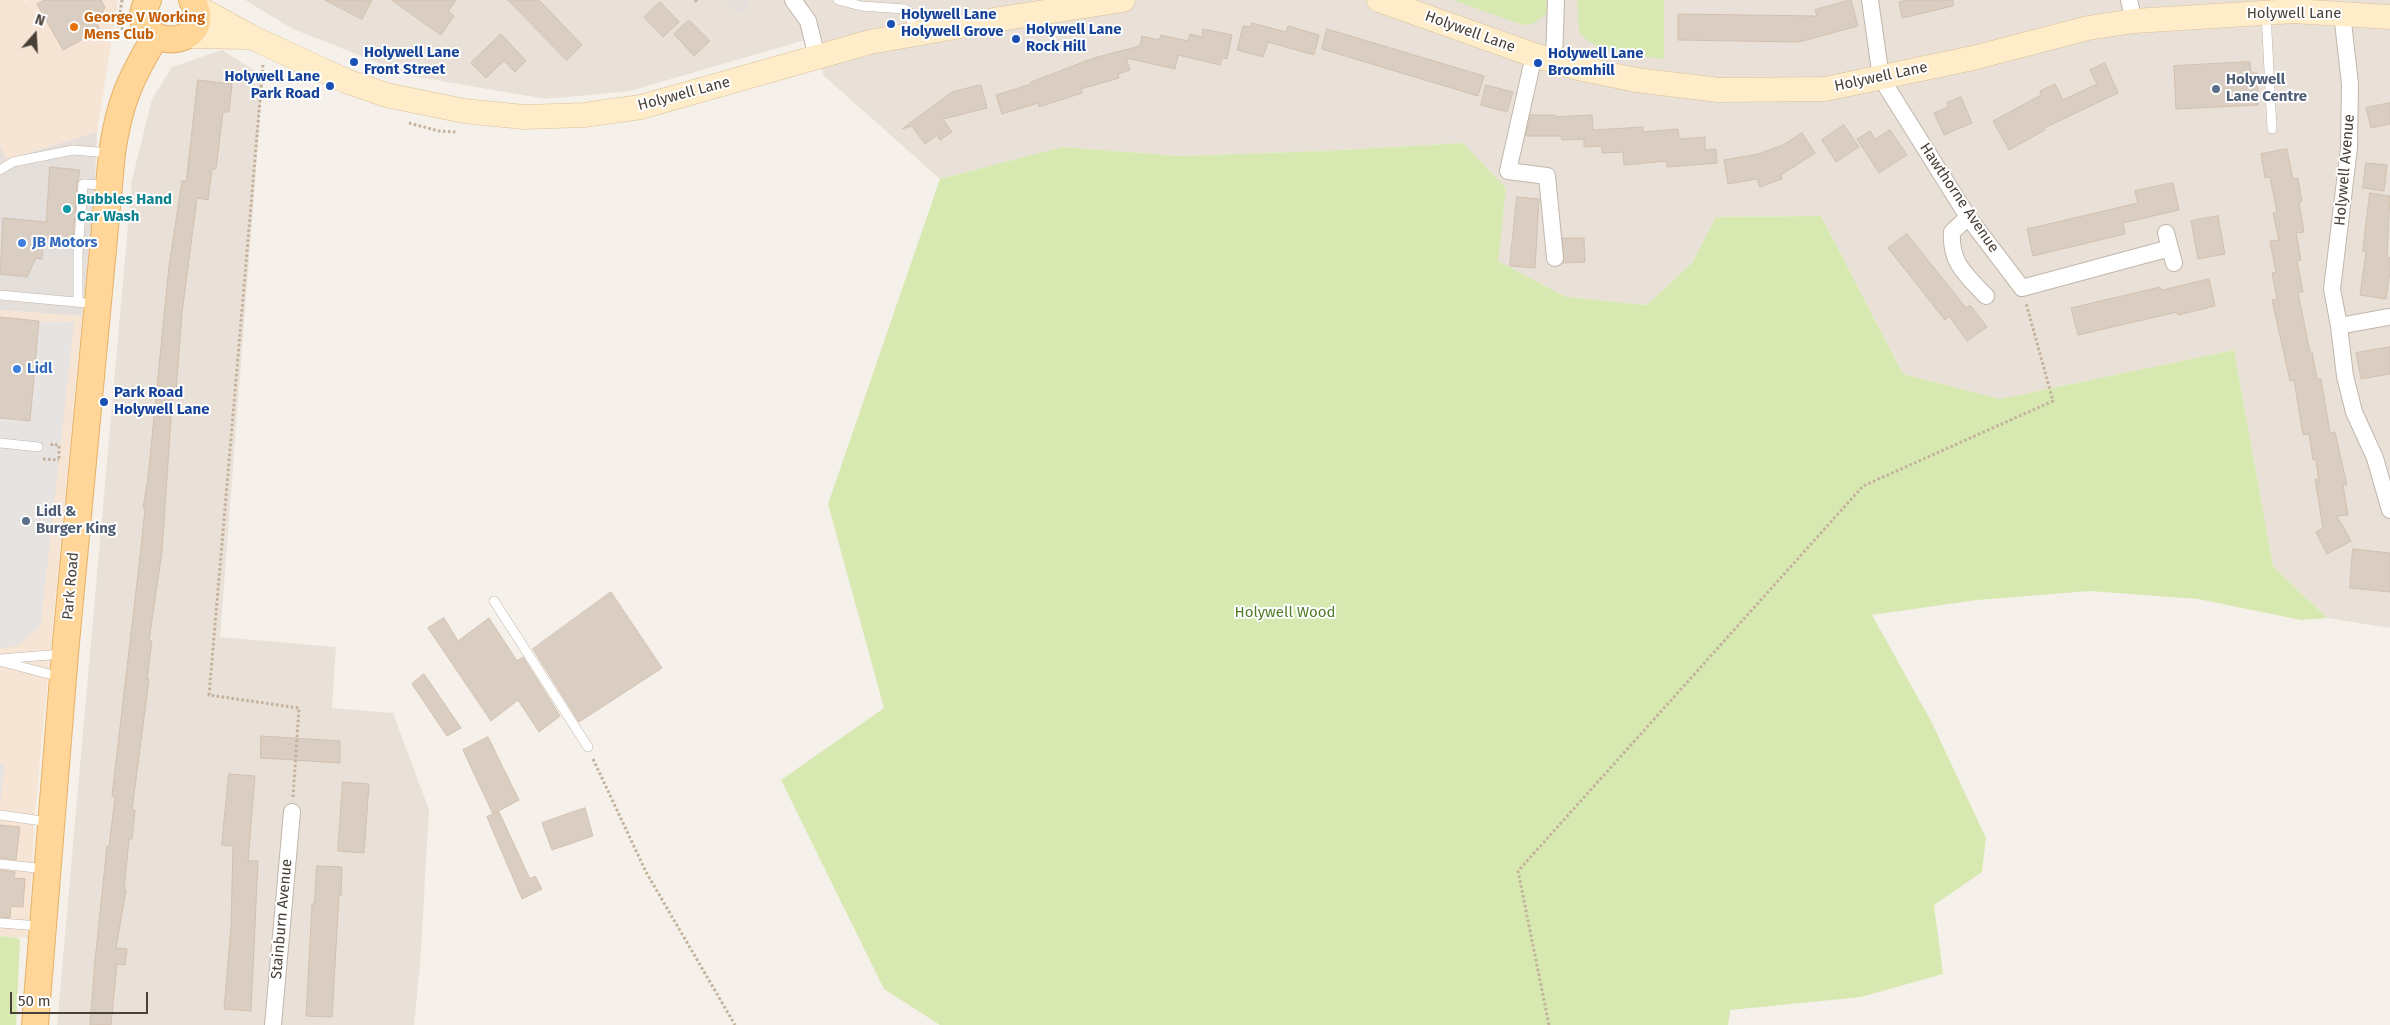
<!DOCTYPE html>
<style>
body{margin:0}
#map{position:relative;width:2390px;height:1025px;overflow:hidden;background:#f5f0e9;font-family:"Fira Sans",sans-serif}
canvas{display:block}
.north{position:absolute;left:10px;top:10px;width:50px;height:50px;-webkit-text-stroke:4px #fff;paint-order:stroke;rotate:19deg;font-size:14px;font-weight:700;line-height:20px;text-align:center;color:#494037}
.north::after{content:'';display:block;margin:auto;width:18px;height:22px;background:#494037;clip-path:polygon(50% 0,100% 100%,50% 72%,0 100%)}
.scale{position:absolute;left:10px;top:992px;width:138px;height:22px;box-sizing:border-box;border:2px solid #494037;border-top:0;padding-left:6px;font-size:15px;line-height:18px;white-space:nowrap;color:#494037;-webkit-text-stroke:4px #fff;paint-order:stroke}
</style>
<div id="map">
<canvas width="2390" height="1025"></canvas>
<div class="north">N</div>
<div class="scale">50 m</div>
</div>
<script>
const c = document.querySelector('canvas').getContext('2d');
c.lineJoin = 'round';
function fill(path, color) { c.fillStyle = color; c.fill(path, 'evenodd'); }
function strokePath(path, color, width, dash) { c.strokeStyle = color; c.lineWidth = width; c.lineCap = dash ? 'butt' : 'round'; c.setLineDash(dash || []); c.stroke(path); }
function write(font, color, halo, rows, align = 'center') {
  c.font = font + ' "Fira Sans",sans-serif'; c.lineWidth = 4; c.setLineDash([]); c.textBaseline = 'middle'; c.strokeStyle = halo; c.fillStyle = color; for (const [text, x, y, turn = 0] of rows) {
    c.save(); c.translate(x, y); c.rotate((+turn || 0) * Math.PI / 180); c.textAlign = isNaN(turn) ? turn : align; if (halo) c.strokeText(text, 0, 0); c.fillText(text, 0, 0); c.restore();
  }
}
const residential = new Path2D(`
 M245 0H2390V628L2327 618 2273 566 2234 350 2000 399 1903 374 1821 216 1716 217 1692 263 1647 305 1566 297 1497 261 1506 188 1463 143 1322 151 1180 156 1063 147 940 179 824 76 812 38 630 91 546 99 412 76 293 29Z
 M222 50 263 76 220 637 336 647 332 708 393 713 429 810 420 965 414 1025H57L132 180 152 99 172 67Z`);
const commercial = new Path2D(`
 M0 0H24L26 2 29 0H118L97 132 6 160 0 146Z
 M0 310 82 316 35 812 28 938 0 936Z`);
const industrial = new Path2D(`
 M721 0H748L750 1 742 13Z
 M97 132 94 202 82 316 0 310V146L6 160Z`);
const green = new Path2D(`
 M1453 0H1546L1548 13 1532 24 1523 25Z
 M1577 0H1664V59C1634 54 1599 56 1579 32Z
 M1463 143 1506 188 1498 261 1566 297 1647 305 1692 263 1716 217 1821 216 1903 374 2000 399 2234 350 2273 566 2327 618 2301 620 2198 599 2090 591 1977 600 1872 615 1932 723 1986 838 1982 872 1934 905 1943 974 1861 997 1730 1010 1728 1025H940L884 989 781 780 884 708 828 504 940 179 1063 147 1180 156 1322 151Z
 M0 936 18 938 20 940 16 1025H0Z`);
const parking = new Path2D(`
 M39 321 74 322 41 622 38 628 20 644 13 647 0 648V418L30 420Z
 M0 763 5 764 0 804Z`);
const building = new Path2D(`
 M45 0H101L105 7 97 24 100 30 63 50 37 4Z
 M325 0H372L362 19Z
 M392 0H456L448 11 454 16 441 35Z
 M508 0H539L582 45 567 60Z
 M1851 0 1858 26 1799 42 1678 40V14L1817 16 1815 10Z
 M1907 0H1953V6L1902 18 1899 2Z
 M660 2 679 22 663 37 644 17Z
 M689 20 710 41 694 56 674 34Z
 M1252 23 1286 32 1288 26 1319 35 1314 55 1268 42 1263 57 1237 50 1243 26 1250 27Z
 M1203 29 1232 35 1227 59 1222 58 1220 65 1178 55 1175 69 1126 58 1130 70 1118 74 1119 78 1081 89 1082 93 1039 107 1038 103 1002 114 996 95 1031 84V82L1094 58 1140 46 1142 36 1159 40 1161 35 1188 41 1190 34 1202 37Z
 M1327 29 1484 76 1478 96 1322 49Z
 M501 34 526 61 515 72 504 61 486 78 471 63Z
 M2250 62 2251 73H2257L2258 105 2176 109 2174 66Z
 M2105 63 2118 93 2044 128 2045 130 2009 150 1993 121 2041 95 2040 91 2055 84 2063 100 2097 84 2090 70Z
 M198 80 232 84 229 112H223L216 169H212L208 200 197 198 182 313 176 390 173 389 162 551 149 641H152L147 679H149L132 810H135L132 839H129L124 890H126L116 948 127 949 125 965 117 964 111 1025H90L95 961 107 846 109 847 115 797 112 796 141 548 145 508H143L148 478 169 266 182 181H186Z
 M981 85 987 108 943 119 952 132 940 140 937 135 925 144 912 126 902 129 952 92Z
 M1486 85 1513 92 1507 112 1481 105Z
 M1961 97 1972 123 1944 135 1934 113 1948 107 1947 103Z
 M2390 103V124L2371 128 2366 108Z
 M1531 115H1555V117L1592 115 1593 130 1643 127V132L1678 129 1679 139 1705 137V150L1716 149 1717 163 1667 167V161L1624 165 1623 152 1602 153V146L1584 147V139L1562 140 1561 136H1526Z
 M1844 125 1859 147 1836 162 1822 140Z
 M1890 130 1907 155 1879 173 1857 139 1870 131 1875 139Z
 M1802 133 1815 153 1781 175 1782 179 1760 187 1757 179 1728 184 1724 160 1758 154 1783 145Z
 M2287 149 2293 179 2298 178 2302 202H2299L2304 232 2296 233 2301 260 2297 261 2303 292H2298L2310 352H2312L2317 379H2321L2330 433 2335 432 2347 485H2343L2348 515 2337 516 2351 541 2327 554 2316 532 2323 528 2315 479H2317L2319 482 2316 460H2313L2309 434 2303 435 2294 380 2290 381 2272 300 2277 299 2272 273 2276 272 2270 241 2279 240 2273 213 2277 212 2270 177 2265 178 2261 154Z
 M2366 163 2387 165 2384 191 2363 188Z
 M50 167 80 170 77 184 73 241 44 238 42 259 36 258 27 277 0 274 3 218 46 222Z
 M2173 183 2179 210 2123 223 2125 234 2033 256 2027 229 2138 203 2135 191Z
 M2370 193 2390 196 2387 257 2390 258V271L2386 299 2360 295 2366 252 2363 251Z
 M1517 197 1539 199 1535 268 1510 266Z
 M2218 216 2225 254 2198 259 2191 221Z
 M1907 234 1966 308 1970 305 1987 327 1967 341 1949 316 1945 320 1888 248Z
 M1563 238H1584L1585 262 1564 263Z
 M2209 279 2215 306 2178 315 2177 312 2078 335 2071 308 2160 287 2161 290Z
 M0 317 39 321 30 421 0 418Z
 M2390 347V374L2361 379 2356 353Z
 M2353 549 2390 553V592L2350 588Z
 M611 592 662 668 579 722 533 649Z
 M444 618 458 641 489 618 517 661 523 657 560 716 539 732 518 700 491 721 428 628Z
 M424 674 461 728 447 736 412 684Z
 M261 736 340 741V763L261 758Z
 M488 737 519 800 493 814 463 750Z
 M229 774 255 776 248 861H258L251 1011 224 1009 231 927 233 846 222 845Z
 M343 782 369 784 364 853 338 851Z
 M585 808 593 836 552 850 542 823Z
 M499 812 530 879 535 876 542 889 522 899 487 817Z
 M0 825 20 827 16 860 0 858Z
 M317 866 342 867 341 896 339 895 332 1017 306 1016 312 904H314Z
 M0 870 15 872 14 878 25 879 23 907 11 906 10 918 0 917Z`);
const path = new Path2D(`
 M122 0 118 26 123 29
 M695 0 697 2
 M263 65 209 695 299 708 293 797
 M409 123 439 131 456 132
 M52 446V444L59 445V460
 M43 459 59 460
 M593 759 646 872 735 1025
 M1549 1025 1518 871 1863 486 2053 401 2026 303`);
const service = new Path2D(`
 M838 0 861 6 905 9 909 12 914 33
 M2266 12 2272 129
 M0 170 13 162 73 150 109 153
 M0 295 97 304
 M78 302V254L83 184 107 185
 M0 443 38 447
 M494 601 588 747
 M0 659 62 654
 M0 661 60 677
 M0 815 49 822
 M0 864 45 869
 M0 923 40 926`);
const minor = new Path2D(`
 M793 0 808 21 817 57
 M1870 0 1881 78 1968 217 2022 288 2170 248
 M2129 0 2134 21
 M1534 55 1508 171 1547 176 1555 258
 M1554 61 1556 0
 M1968 217 1952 232C1950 263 1966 275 1986 296
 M2166 233 2174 263
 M2388 317 2339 326 2345 376 2354 412 2375 458 2390 510
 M2339 326 2332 289 2349 148 2350 84 2342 13
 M273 1025 292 812`);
const secondary = new Path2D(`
 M1379 0 1534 55 1578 68 1636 80 1719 90 1825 89 1973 58 2088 28 2134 21 2294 11 2390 17
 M195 6 251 37 346 81 386 95 464 111 524 117 584 115 641 107 870 42 1000 19 1123 0
 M186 36 246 37`);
const primary = new Path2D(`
 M148 0C120 52 221 53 192 0
 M35 1025 65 653 112 153C119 104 130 78 156 36`);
const markers = [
 [891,24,5,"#1a4fb4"],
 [74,27,5,"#e8710a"],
 [1016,39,5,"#1a4fb4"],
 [354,62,5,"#1a4fb4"],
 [1538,63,5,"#1a4fb4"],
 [330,86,5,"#1a4fb4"],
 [2216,89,5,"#5c6f8a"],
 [67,209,5,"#0f9aa8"],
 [22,243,5,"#3f7fe0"],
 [17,369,5,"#3f7fe0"],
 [104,402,5,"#1a4fb4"],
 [26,521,5,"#5c6f8a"]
];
const streetNames = [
 ["Holywell Lane",2294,14],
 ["Holywell Lane",1470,32,20],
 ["Holywell Lane",1881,77,-12],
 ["Holywell Lane",684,94,-15],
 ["Holywell Avenue",2345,170,-85],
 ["Hawthorne Avenue",1959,198,56],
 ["Park Road",71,586,-85],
 ["Stainburn Avenue",282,919,-85]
];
const transitNames = [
 ["Holywell Lane",901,15],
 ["Holywell Grove",901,32],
 ["Holywell Lane",1026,30],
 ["Rock Hill",1026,47],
 ["Holywell Lane",364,53],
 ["Front Street",364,70],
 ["Holywell Lane",1548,54],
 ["Broomhill",1548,71],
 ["Holywell Lane",320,77,"right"],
 ["Park Road",320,94,"right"],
 ["Park Road",114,393],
 ["Holywell Lane",114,410]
];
const foodNames = [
 ["George V Working",84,18],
 ["Mens Club",84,35]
];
const serviceNames = [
 ["Holywell",2226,80],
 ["Lane Centre",2226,97],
 ["Lidl &",36,512],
 ["Burger King",36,529]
];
const cultureNames = [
 ["Bubbles Hand",77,200],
 ["Car Wash",77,217]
];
const shopNames = [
 ["JB Motors",32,243],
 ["Lidl",27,369]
];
const parkNames = [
 ["Holywell Wood",1285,613]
];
fill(residential, '#e9e1d7');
fill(commercial, '#f6e4d4');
fill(industrial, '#e4dfda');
fill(green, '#d7e9b1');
fill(parking, '#e6e3e1');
fill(building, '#dacdc1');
strokePath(building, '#d2c1b1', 1);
strokePath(service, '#c1b6ab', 10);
strokePath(minor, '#c1b6ab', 18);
strokePath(secondary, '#d8c19a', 25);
strokePath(primary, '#e6b166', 28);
strokePath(path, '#c3b19c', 3, [2.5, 2.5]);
strokePath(service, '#fff', 9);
strokePath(minor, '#fff', 16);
strokePath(secondary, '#ffecc9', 24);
strokePath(primary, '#ffd698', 26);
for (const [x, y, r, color] of markers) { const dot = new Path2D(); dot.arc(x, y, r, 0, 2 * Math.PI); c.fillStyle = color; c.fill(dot); strokePath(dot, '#fff', 2); }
write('15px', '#494037', '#fff', streetNames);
write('bold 15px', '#164399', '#fff', transitNames, 'left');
write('bold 15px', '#c56008', '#fff', foodNames, 'left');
write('bold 15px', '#4e5e75', '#fff', serviceNames, 'left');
write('bold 15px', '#0d838f', '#fff', cultureNames, 'left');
write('bold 15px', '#366cbe', '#fff', shopNames, 'left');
write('15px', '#527c29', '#fff', parkNames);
</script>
